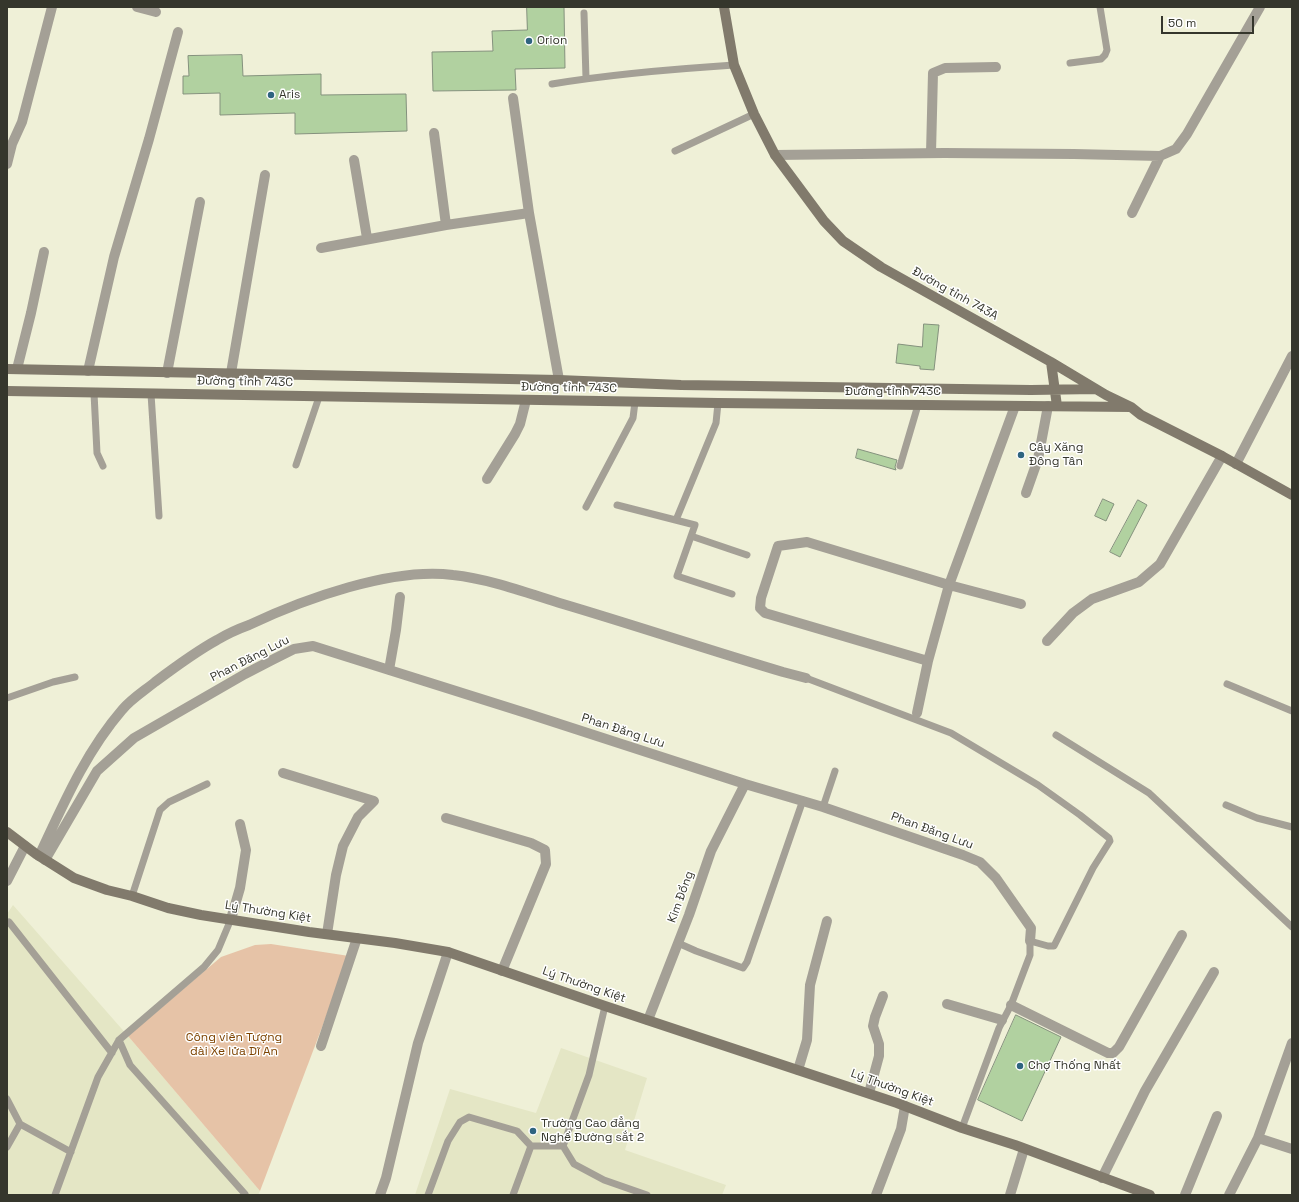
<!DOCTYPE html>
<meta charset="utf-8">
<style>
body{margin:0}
#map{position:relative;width:1299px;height:1202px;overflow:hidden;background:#eff0d7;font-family:"Space Grotesk",sans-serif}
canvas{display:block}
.frame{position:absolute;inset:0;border:8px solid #35362c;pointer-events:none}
.scale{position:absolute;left:1161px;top:16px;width:93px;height:18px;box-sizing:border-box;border:2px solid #35362c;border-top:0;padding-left:5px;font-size:12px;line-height:14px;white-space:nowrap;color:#35362c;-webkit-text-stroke:3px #fff;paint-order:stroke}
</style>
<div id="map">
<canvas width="1299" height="1202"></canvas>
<div class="frame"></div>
<div class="scale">50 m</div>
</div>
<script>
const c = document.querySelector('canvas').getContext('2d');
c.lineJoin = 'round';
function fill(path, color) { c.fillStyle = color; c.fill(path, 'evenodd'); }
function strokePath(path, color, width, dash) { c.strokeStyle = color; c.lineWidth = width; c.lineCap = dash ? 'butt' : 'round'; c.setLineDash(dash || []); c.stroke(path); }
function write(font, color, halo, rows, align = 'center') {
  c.font = font + ' "Space Grotesk",sans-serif'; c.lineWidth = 3; c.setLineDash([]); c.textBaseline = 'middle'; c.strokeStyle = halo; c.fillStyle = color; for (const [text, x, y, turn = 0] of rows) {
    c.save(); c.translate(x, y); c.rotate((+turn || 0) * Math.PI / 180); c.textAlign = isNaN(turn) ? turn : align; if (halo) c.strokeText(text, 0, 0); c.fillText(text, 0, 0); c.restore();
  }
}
const built = new Path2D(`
 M13 905 128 1036 260 1191 258 1195H7V914Z
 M561 1048 647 1078 625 1150 726 1185 722 1195H415L450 1089 536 1113Z`);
const green = new Path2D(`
 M271 944 349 956 260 1191 128 1036 221 957 255 945Z`);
const building = new Path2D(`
 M527 7H564L565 68 515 69 516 90 433 91 432 52 493 51 492 31 527 30Z
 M242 55 243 76 321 74V95L406 94 407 131 295 134V113L220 115V93L183 94V76H189L188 56Z
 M924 324 939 325 934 370 920 369V366L896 363 898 344 922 347Z
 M858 449 897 460 895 467 896 470 856 458Z
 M1103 499 1114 504 1106 521 1095 516Z
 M1138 500 1147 505 1120 557 1110 552Z
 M1016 1015 1061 1037 1022 1121 978 1100Z`);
const lane = new Path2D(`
 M584 13 586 78
 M1070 63 1101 59 1105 55 1107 50 1100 7
 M552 84C612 74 673 69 734 65
 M675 151 754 114
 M94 393 97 453 103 466
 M151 394 159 516
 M296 465 319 397
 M900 466 918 405
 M617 505 695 525 677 576 732 594
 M586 507 633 418 635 402
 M676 520 716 423 718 403
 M691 536 747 555
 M806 678 951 733 1038 785 1080 815 1109 838 1110 841 1093 868 1054 946H1048L1030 941V955L1011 1005 999 1028 962 1128
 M1227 684 1292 711
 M7 698 53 682 75 677
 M1056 735 1149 793 1292 927
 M1226 805 1257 818 1292 827
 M823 807 835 771
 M132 896 160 810 169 802 207 784
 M9 922 112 1053
 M678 943 696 951 743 968 747 962 803 800
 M119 1040 130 1065 245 1194
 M7 1099 20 1124 71 1152
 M563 1146 574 1164 604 1180 647 1195
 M7 1147 20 1124
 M55 1195 98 1077 119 1040 204 967 218 950 231 919
 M428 1195 448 1141 460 1122 469 1117 517 1131 531 1146
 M513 1195 531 1146H563L589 1075 605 1006`);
const street = new Path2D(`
 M137 7 156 12
 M513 98 529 213 559 380
 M434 133 446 225
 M931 153 933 73 945 68 996 67
 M775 155 944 153 1074 154 1160 156 1176 149 1187 134 1260 7
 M354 160 367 238
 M7 164 12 144 22 122 52 7
 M1132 213 1160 156
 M321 248 446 225 529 213
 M17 369 31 313 44 252
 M88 371 114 257 149 139 178 32
 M167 373 200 202
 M231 373 265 175
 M1236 464 1292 356
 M487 479 515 434 520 424 526 400
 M1026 493 1038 459 1048 406
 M1047 641 1073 613 1092 599 1139 582 1160 564 1222 456
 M928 661 765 613 760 608 761 598 778 546 807 542 949 585 1021 604
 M389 670 396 630 400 597
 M917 713 928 661 949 585 1015 406
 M283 773 374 801 358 817 343 846 336 875 327 934
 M446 818 531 843 545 850 546 864 502 971
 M39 856C63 805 85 753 122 710 131 699 144 691 155 682 175 667 195 652 217 640 227 634 238 629 249 625 304 599 392 567 453 575 490 579 527 593 563 604 637 626 709 650 783 672L806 678
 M45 860 97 771 134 738 245 674 272 660 294 649 313 646 529 714 745 784 823 807 963 855 980 862 996 878 1031 928 1030 941
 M7 881 25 846
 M231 919 240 888 246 850 240 824
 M947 1004 1002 1020
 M1011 1005 1108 1053H1113L1119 1047 1182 935
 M648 1020 689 915 711 851 745 784
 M321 1046 357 938
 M798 1070 807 1040 810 985 827 921
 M869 1093 879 1056V1044L873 1026 875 1017 883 996
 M1258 1138 1292 1149
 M1102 1178 1145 1091 1214 972
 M380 1195 386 1178 418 1043 448 952
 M876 1195 901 1129 905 1106
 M1010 1195 1024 1149
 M1185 1195 1217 1116
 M1229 1195 1258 1138 1292 1043`);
const secondary = new Path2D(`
 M724 7 734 65 754 114 775 155 824 221 843 241 881 267 1051 362 1106 395 1131 407 1141 415 1222 456 1292 495
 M1051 362 1057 406
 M7 369 559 380 681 385 1031 390 1096 389
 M7 391 718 403 1131 407
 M7 832 36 854 74 878 107 890 132 896 168 908 201 915 309 932 395 943 448 952 605 1006 897 1103 962 1128 1015 1145 1150 1195`);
const markers = [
 [529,41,4,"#2f6480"],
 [271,95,4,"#2f6480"],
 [1021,455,4,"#2f6480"],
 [1020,1066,4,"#2f6480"],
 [533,1131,4,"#2f6480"]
];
const poiNames = [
 ["Orion",537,41],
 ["Aris",279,95],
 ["Cây Xăng",1029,448],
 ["Đông Tân",1029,462],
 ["Chợ Thống Nhất",1028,1066],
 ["Trường Cao đẳng",541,1124],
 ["Nghề Đường sắt 2",541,1138]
];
const streetNames = [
 ["Đường tỉnh 743A",955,294,29],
 ["Đường tỉnh 743C",245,382,1],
 ["Đường tỉnh 743C",569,388,1],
 ["Đường tỉnh 743C",893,392],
 ["Phan Đăng Lưu",250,659,-27],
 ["Phan Đăng Lưu",623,731,18],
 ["Phan Đăng Lưu",932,831,20],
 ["Kim Đồng",681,897,-70],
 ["Lý Thường Kiệt",268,912,9],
 ["Lý Thường Kiệt",584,985,19],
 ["Lý Thường Kiệt",892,1088,20]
];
const parkNames = [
 ["Công viên Tượng",234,1038],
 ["đài Xe lửa Dĩ An",234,1052]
];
fill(built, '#e4e6c5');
fill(green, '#e6c3a7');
fill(building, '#b1d1a0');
strokePath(building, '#84917d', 1);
strokePath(lane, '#a4a096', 7);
strokePath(street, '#a4a096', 10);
strokePath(secondary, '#817a6c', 10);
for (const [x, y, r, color] of markers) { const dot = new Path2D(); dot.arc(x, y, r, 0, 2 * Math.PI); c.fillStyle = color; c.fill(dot); strokePath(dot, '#fff', 1.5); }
write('12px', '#35362c', '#fff', poiNames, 'left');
write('12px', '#35362c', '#fff', streetNames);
write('12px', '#7d4300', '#fff', parkNames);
</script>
